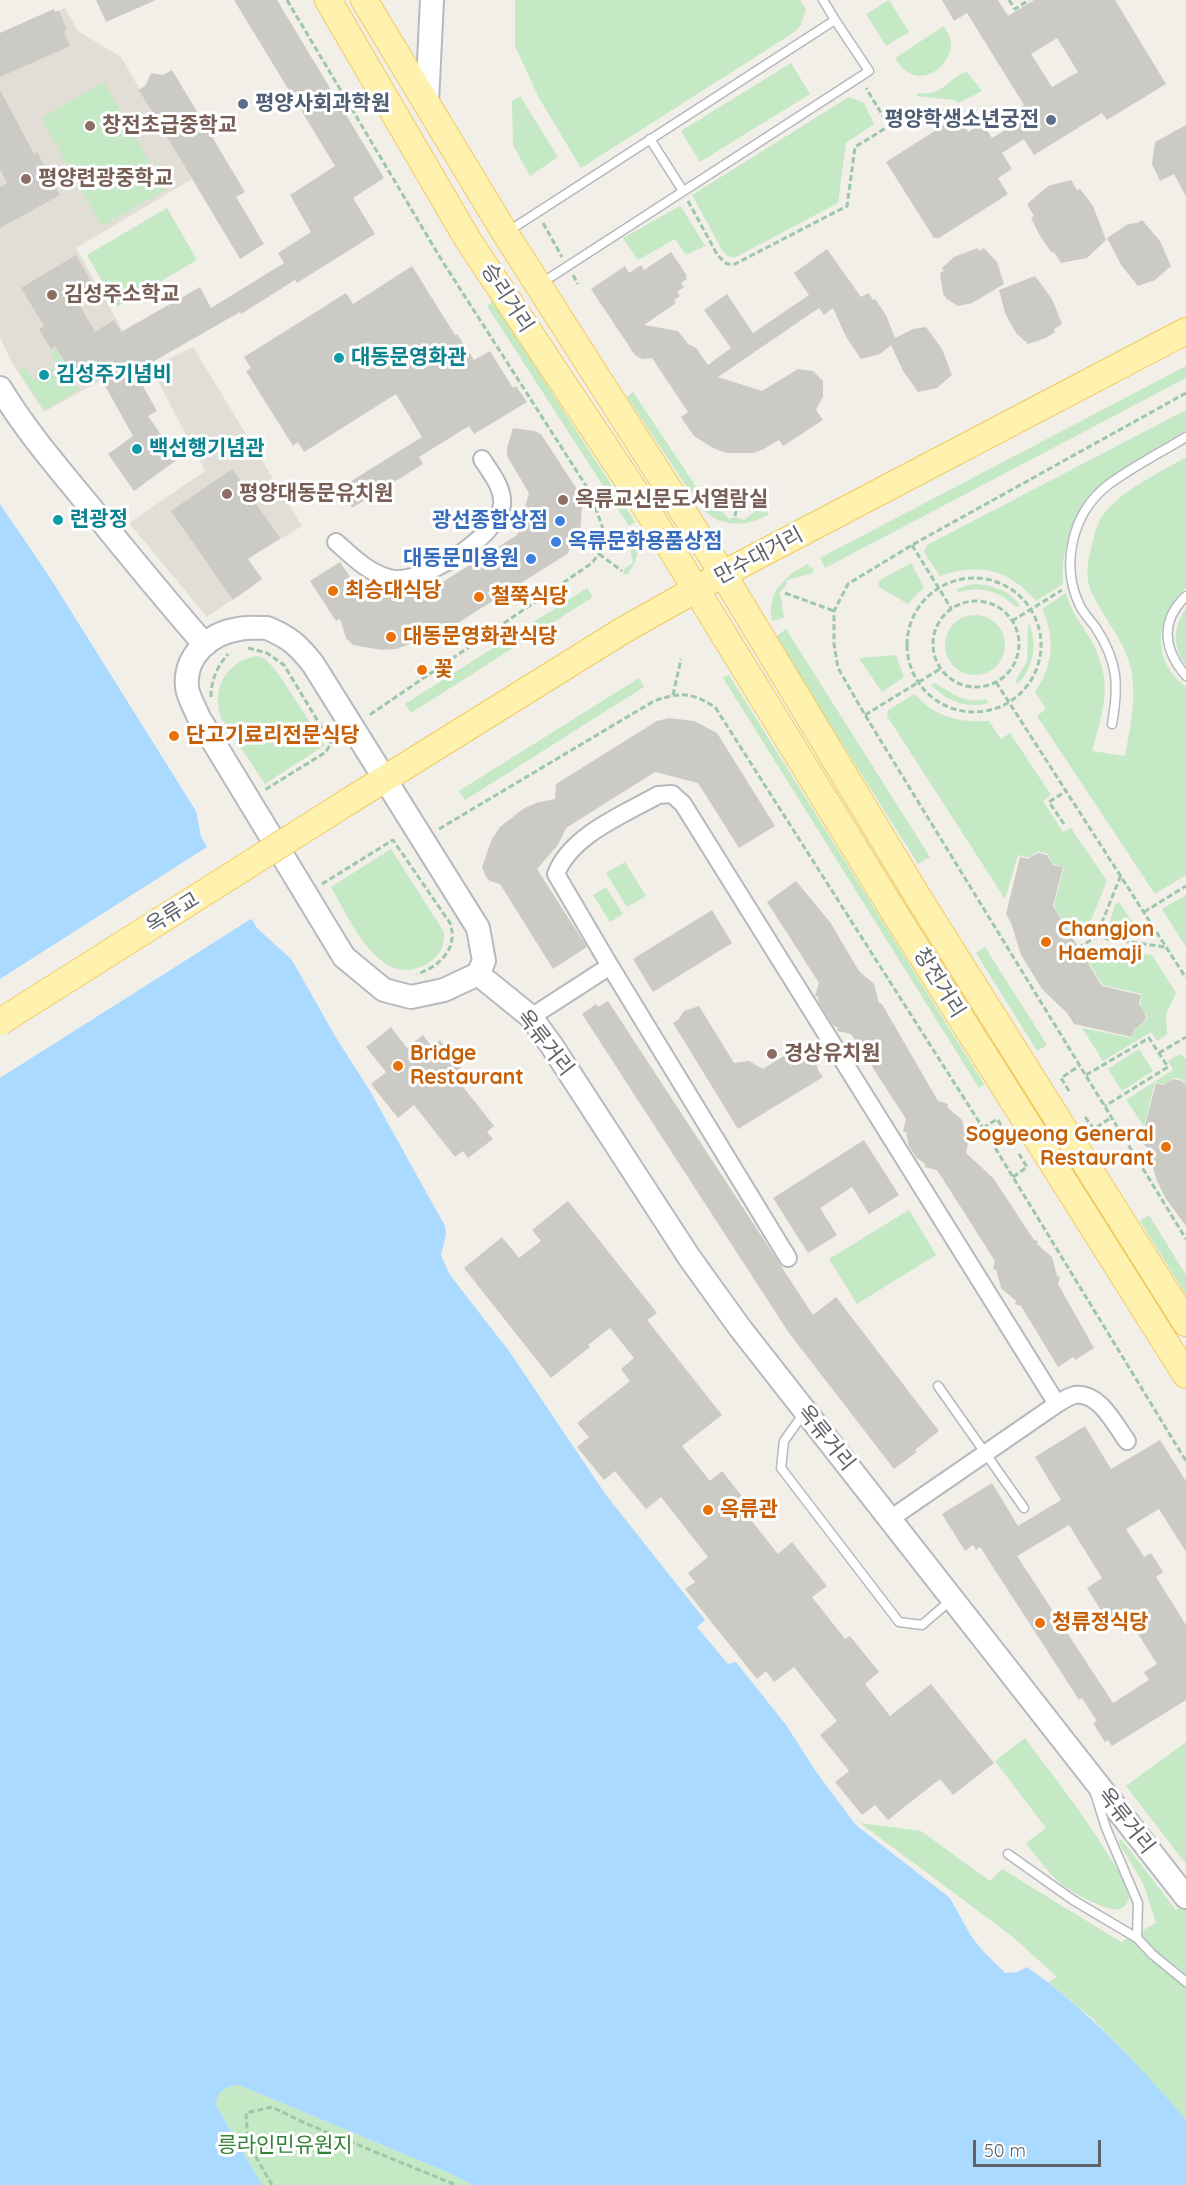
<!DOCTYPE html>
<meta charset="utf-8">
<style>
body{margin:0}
#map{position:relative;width:1186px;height:2185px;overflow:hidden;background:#f1efe8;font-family:Quicksand,sans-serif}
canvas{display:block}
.scale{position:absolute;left:973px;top:2140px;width:128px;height:27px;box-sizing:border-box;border:3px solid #5f6368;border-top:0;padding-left:8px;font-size:18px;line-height:21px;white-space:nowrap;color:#5f6368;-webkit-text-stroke:4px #fff;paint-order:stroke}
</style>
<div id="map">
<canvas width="1186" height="2185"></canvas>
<div class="scale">50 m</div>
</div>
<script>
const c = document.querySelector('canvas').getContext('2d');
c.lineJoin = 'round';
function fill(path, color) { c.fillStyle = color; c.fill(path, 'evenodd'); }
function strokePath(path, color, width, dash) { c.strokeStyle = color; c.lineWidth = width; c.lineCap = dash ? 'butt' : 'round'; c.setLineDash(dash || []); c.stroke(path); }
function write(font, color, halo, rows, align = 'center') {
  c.font = font + ' Quicksand,"Noto Sans KR",sans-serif'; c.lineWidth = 6; c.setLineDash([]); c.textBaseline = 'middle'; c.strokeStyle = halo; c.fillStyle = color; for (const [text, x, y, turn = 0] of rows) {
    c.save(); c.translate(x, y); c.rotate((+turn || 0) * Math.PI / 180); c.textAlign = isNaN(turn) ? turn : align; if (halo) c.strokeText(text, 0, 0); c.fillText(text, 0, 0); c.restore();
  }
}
const education = new Path2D(`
 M65 8 78 31 121 57 192 179 76 248 139 359 44 412 12 363 0 337V33L54 9 55 12Z
 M193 347 302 526 264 549 242 518 227 529 262 579 207 617 129 523 205 471 151 368Z`);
const green = new Path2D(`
 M515 0H800L806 10 800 26 793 33 581 168 539 98 515 46Z
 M889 0 909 32 886 46 866 14Z
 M944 26C947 32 951 38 951 44 951 64 927 84 908 72 902 69 899 63 895 58Z
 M791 63 810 94 700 162 681 131Z
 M967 72 982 91 958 103 953 100 917 96 918 93C946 96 946 78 967 72Z
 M104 82 165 190 102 226 41 118Z
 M520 96 558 157 530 176 513 145 512 101Z
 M849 97 864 103 874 124 846 143 838 203 734 258 728 256 722 250 692 195Z
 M680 206 684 211 705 246 686 255 675 239 638 260 623 238Z
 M167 208 197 260 117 307 87 255Z
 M493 301 635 522 629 526 487 306Z
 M56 349 79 390 45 410 19 371 25 367 33 380 41 375 45 381 54 375 51 369 58 365 50 352Z
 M1186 366V378L825 568 820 558Z
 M633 392 697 488 691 493 627 397Z
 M1186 410V430C1123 470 1059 498 1063 584L1036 601C1009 570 979 562 940 576L924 552 927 545Z
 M1186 457V588C1155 616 1150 660 1186 687V875L1155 894 1037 716 1046 709 1035 692C1053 665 1056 639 1042 609L1066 593C1070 610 1081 624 1090 638 1114 682 1104 706 1092 751L1125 756C1130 729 1136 702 1132 674 1127 644 1107 623 1094 597 1086 582 1086 569 1090 553 1093 541 1095 529 1101 518 1120 490 1158 474 1186 457Z
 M711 500 729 519 735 517 744 520 758 509 763 513 767 511 768 515C744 527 723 528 702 509Z
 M639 534C640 551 637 561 627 575L623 574 625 568 633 563 628 538Z
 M911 563 924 587 908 604 879 587 878 583 880 580Z
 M808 564 810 568 813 567V573L787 580 785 587 780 592 784 618 772 621C766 593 785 575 808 564Z
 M978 584C994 586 1012 592 1020 606L1016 607C999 591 982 586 959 592L956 590 968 585Z
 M587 588 593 597 411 713 405 704Z
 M1186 608V665C1172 647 1173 627 1186 608Z
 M945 645a30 30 0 1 1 60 0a30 30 0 1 1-60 0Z
 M1028 623C1039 641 1033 671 1017 684L1016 680 1027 661Z
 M786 629 930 857 918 864 775 637Z
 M896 655 904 677 882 692 860 660V658Z
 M257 656 265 659 275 669 325 745 265 784 221 718C211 689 226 661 257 656Z
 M729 675 984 1084 979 1088 723 678Z
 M639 678 644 687 465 800 459 791Z
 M934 683C952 692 963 705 986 699L988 703C969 709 947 701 933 687L931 685Z
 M915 694C934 717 960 723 989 721L1001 739 1010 733 1051 795 1043 801 1063 832 1071 828 1107 881 1091 920 1071 934 1054 906 1064 867 1051 863 1048 854C1041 851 1035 851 1031 858L1018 855 1005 899 887 716 888 710Z
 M391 849 444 932C445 945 440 956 428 963 380 993 350 919 331 887Z
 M625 862 646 896 627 907 606 873Z
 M606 887 623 914 610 922 593 895Z
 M1186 895V947L1162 909Z
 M1119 902 1137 929 1136 936 1113 932 1108 928 1115 905Z
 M985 947 1047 1045 1037 1051 976 953Z
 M1107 948 1152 955 1176 993 1166 1014 1167 1034 1157 1041 1151 1032 1103 1061 1082 1028 1132 1038 1135 1026H1140L1147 1019 1146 1013 1140 1007 1142 994 1103 985 1087 960Z
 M1139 1049 1153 1071 1122 1091 1108 1069Z
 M1180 1054 1186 1059V1089L1183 1081 1179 1078H1173L1167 1085 1155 1082 1144 1126 1126 1100 1173 1070 1168 1061Z
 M909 1210 936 1255 857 1304 829 1259Z
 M1149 1215 1186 1275V1295L1140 1221Z
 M1025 1738C1053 1776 1083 1813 1107 1853 1116 1867 1126 1883 1129 1899 1127 1903 1125 1908 1119 1909 1109 1913 1069 1891 1060 1883 1047 1871 1037 1857 1026 1843L1046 1828 995 1761Z
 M1186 1742V1864L1126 1786Z
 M860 1823 921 1831 990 1881 1002 1869 1121 1942 1156 1923 1144 1885 1120 1845 1119 1840H1122L1176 1910 1186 1902V2120L1093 2019 1048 1982 1057 1977 1013 1937Z
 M239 2085 442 2170 473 2185H262L216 2105C218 2091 225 2086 239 2085Z`);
const water = new Path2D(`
 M0 504 47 573 196 811 201 837 257 928 292 960 335 1036 370 1091 445 1226 446 1235 441 1255 450 1275 509 1351 606 1495 705 1620 697 1627 728 1664 736 1662 786 1725 817 1773 856 1825 950 1898 971 1936 982 1950 1005 1973 1017 1972 1027 1967C1088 2010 1138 2064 1186 2120V2185H473L442 2170 239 2085C225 2086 218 2091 216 2105L262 2185H0Z`);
const pier = new Path2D(`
 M210 845 254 917 0 1078V979Z`);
const building = new Path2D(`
 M96 0H156L106 22Z
 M234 0H277L384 178 353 198 375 234 297 283 295 280 241 314 240 312 135 372 157 411 148 416 178 459 134 491 108 454 133 436 98 373 78 384 55 346 51 349 39 329 44 326 21 288 76 255 95 288 76 299 95 332 114 320 121 332 200 287 211 308 284 263 278 253 311 232 290 195 335 166Z
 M942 0H998L1008 16 1034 0H1115L1166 84 1107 120 1102 113 1034 155 1024 139 1002 153 1012 169 998 178 1008 194 939 238H934L886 162 958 116 968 132 982 123 992 138 1015 124 1009 114 1024 105 967 13 954 21ZM1057 38 1078 72 1052 87 1031 54Z
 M54 9 55 12 59 11 67 30 64 32 70 46 0 77V33Z
 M172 70 245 192 236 197 264 244 240 259 139 90 146 85 151 73 163 75Z
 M0 90 34 154 37 152 60 195 0 228V187L7 183 0 169Z
 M1186 125V197L1174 174 1160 181 1152 164 1155 142Z
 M1071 180 1077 190 1080 189 1093 206 1106 240 1087 258 1061 263 1054 252 1052 253 1040 236 1031 218 1034 216 1027 204 1048 186Z
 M1142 220 1160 241 1171 266 1155 280 1138 286 1121 265 1107 238 1128 224 1137 223Z
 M978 248 979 251 984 248 997 262 1004 284 972 303 958 306 947 299 943 294 940 273 944 271 942 268 954 257Z
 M827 249 861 297 869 293 873 300 875 299 886 315 895 338 913 329 926 327 942 349 952 375 937 388 918 392 903 371 891 345 880 354 861 359 846 337 833 308 824 315 819 308 718 377 762 391 798 369 813 371 823 381V396L816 410 823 420 783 446 779 440 764 449 753 453H726L713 448 694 436 681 417 688 412 652 358 642 359 635 355 591 289 625 266 629 273 641 265 644 270 671 252 687 276 685 277 687 279 681 283 684 287 677 292 680 296 674 300 676 303 644 325 678 331 688 344 696 348 708 365 731 348 704 310 727 294 753 333 809 295 794 273Z
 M412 266 455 335 457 334 474 360 490 351 513 388 516 386 527 402 474 434 469 426 419 457 423 464 352 508 340 488 422 437 396 394 304 452 298 442 293 446 246 371 251 368 244 357 346 293 353 304Z
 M1035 276 1052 299 1062 324 1054 329 1055 332 1046 338 1028 344 1016 333 1005 313 999 290Z
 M513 428 534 431 541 434 580 494 582 507 580 532 567 554 442 633 438 627 423 639 396 649 381 650 353 645 346 638 340 619 336 621 310 581 340 562 367 602 394 591 408 590 427 592 517 535 529 493 507 456V448Z
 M232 469 280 538 248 559 262 579 233 600 171 511Z
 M669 718 694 721 717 733 775 826 739 848 698 783 655 772 566 828 558 845 537 869 587 947 553 969 500 884 490 881 486 877 482 867 492 839 500 827 523 809 536 803 555 799 556 784 657 721Z
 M1038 853 1047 855 1053 865 1063 867 1053 906 1102 986 1141 995 1139 1004 1145 1013 1146 1018 1143 1023 1134 1029 1132 1037 1074 1024 1067 1013 1042 989 1021 955 1011 923 1006 914 1020 857 1028 859Z
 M796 881 830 922 859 971 874 984 879 1003 882 1004 938 1101 948 1104 947 1107 962 1120 967 1139H969L966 1153 993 1178 1034 1240 1038 1241 1037 1244 1052 1257 1057 1276 1060 1277 1058 1284 1094 1348 1075 1360 1073 1357 1058 1367 1021 1306 1015 1304 1016 1301 1001 1288 996 1270 993 1269 995 1261 937 1170 925 1167V1164L916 1157 909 1146 906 1132H903L906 1119 851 1034 837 1031 838 1028 833 1025 819 1003 818 997 815 996 819 983 767 902Z
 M712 910 732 943 653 992 633 959Z
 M608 1001 813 1315 836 1297 939 1431 915 1450 917 1452 894 1469 789 1333 582 1014 596 1004 598 1007Z
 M699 1006 734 1063 749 1061 763 1069 803 1044 808 1053 816 1059 818 1070 823 1077 738 1129 673 1023 679 1019 684 1011Z
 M391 1027 407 1048 423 1035 432 1047 440 1040 461 1068 453 1074 494 1126 487 1132 493 1139 468 1158 463 1151 455 1157 414 1105 398 1118 371 1084 386 1072 366 1047Z
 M1174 1079 1182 1081 1186 1087V1226L1166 1199 1157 1181 1147 1148 1141 1140 1156 1083 1163 1085Z
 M864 1140 899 1195 869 1214 852 1187 820 1208 837 1235 808 1253 773 1198Z
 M568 1201 657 1313 647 1320 722 1415 682 1446 710 1481 722 1471 749 1505 743 1510 778 1554 792 1542 827 1586 812 1597 845 1639 850 1636 879 1672 865 1684 890 1716 931 1684 994 1763 953 1795 940 1779 888 1820 875 1805 862 1815 835 1782 849 1771 820 1735 837 1721 794 1667 774 1682 766 1671 757 1679 685 1589 695 1582 688 1573 708 1557 661 1497 646 1509 615 1471 604 1480 577 1447 589 1437 577 1423 630 1381 621 1369 634 1358 610 1328 588 1345 590 1347 551 1378 464 1268 502 1237 519 1258 541 1241 532 1230Z
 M1085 1426 1111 1469 1160 1440 1186 1481V1552L1159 1509 1126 1529 1144 1557 1151 1553 1163 1572 1156 1577 1186 1625V1700L1112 1746 1108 1740 1105 1742 1093 1723 1097 1721 1082 1698 1079 1700 980 1547 976 1550 973 1545 965 1551 942 1514 992 1483 1018 1526 1061 1500 1035 1457ZM1069 1525 1102 1578 1087 1588 1107 1620 1123 1610 1157 1664 1144 1672 1149 1680 1113 1703 1017 1556Z`);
const path = new Path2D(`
 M287 0 441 259 590 492 603 529 604 547 592 563 368 716
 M1009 0 1015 9 1029 0
 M688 201 718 256 727 264H735L847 206 855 147 889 126 866 88
 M543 223 562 257
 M573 275 578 284
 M1186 393 912 545 848 584 834 611V644L838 668 865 715 1186 1239
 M735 516 741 488
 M912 545 951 608
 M599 554 622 571
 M907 645a67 67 0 1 1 134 0a67 67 0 1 1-134 0Z
 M785 593 834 611
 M933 644a43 43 0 1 1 86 0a43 43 0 1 1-86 0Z
 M1012 621 1062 590
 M248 648 267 653 284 665 331 743 326 752 263 791
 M996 682 1186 978
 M673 695 681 659
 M211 697C211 680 217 667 228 654
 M865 715 940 669
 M1064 824 1049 802 1066 791
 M439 829 654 701C680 692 691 692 715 707L983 1128 1186 1461
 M322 884 393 840 450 923C459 948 439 967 417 974
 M1144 912 1186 886
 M1096 937 1165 947
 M1078 948 1096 937 1121 875
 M1159 1053 1186 1037
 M1086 1075 1149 1038 1168 1067 1105 1106
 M1069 1091 1061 1078 1079 1066
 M1085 1117 1094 1129 1112 1117
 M983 1128 997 1119 1005 1131
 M1013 1177 1027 1167 1019 1154
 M272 2185 248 2143 246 2113 272 2107 307 2124 456 2185`);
const lane = new Path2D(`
 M823 0 835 20
 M650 139 683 191
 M507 232 835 20 869 71 540 284
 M1186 596C1159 622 1164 650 1186 676
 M1112 724C1119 685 1118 662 1096 628 1091 621 1084 614 1080 606 1060 565 1072 513 1108 485 1132 467 1160 453 1186 437
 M938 1386 1024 1508
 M804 1413 784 1441 781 1468 899 1622 922 1625 951 1600
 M1095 1793 1106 1828 1138 1903 1137 1938
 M1008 1854 1073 1900 1137 1938 1152 1954 1186 1982`);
const street = new Path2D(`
 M336 542C352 556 367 572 389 578 419 587 498 537 502 505 504 488 490 472 482 459
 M610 966 788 1258
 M531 1017 610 966 556 874C571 835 623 815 658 795L672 794 683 804 1057 1404 890 1519
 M1057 1404C1062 1401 1069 1396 1075 1395 1100 1392 1115 1425 1127 1441`);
const secondary = new Path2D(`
 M427 102 432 0
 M0 388C26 431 59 469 91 508 128 554 166 600 205 645
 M267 628C289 637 298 645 313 664L478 928 484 961 478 974 444 990 411 997 384 990 344 957 199 718C195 708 188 697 187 687 184 656 210 633 239 629 248 627 258 628 267 628Z
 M478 974 531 1017 552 1046 689 1257 740 1328 1186 1897`);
const primary = new Path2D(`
 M328 0 468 240 646 508 894 912 1186 1375
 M364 0 505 233 723 574 918 897 1186 1323
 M346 803 622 631 723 574 1186 331`);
const primaryBridge = new Path2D(`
 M0 1022 346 803`);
const markers = [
 [243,104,6,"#5c6f8a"],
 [1051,120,6,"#5c6f8a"],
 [90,126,6,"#8d6e63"],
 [26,179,6,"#8d6e63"],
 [52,295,6,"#8d6e63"],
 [339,358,6,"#0f9aa8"],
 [44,375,6,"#0f9aa8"],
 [137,449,6,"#0f9aa8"],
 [227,494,6,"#8d6e63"],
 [563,500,6,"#8d6e63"],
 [58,520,6,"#0f9aa8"],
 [560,521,6,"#3f7fe0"],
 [556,542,6,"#3f7fe0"],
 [531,559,6,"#3f7fe0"],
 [333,591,6,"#e8710a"],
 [479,597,6,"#e8710a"],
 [391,637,6,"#e8710a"],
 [422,670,6,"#e8710a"],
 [174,736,6,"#e8710a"],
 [1046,942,6,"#e8710a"],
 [772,1054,6,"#8d6e63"],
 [398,1066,6,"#e8710a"],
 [1166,1147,6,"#e8710a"],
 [708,1510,6,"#e8710a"],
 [1040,1623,6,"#e8710a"]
];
const serviceNames = [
 ["평양사회과학원",255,104],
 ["평양학생소년궁전",1039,120,"right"]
];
const educationNames = [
 ["창전초급중학교",102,126],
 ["평양련광중학교",38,179],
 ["김성주소학교",64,295],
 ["평양대동문유치원",239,494],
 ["옥류교신문도서열람실",575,500],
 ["경상유치원",784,1054]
];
const streetNames = [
 ["승리거리",507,298,57],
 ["만수대거리",759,556,-28],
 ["옥류교",173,913,-32],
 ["창전거리",939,983,58],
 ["옥류거리",545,1043,52],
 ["옥류거리",826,1438,51],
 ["옥류거리",1126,1821,52]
];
const cultureNames = [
 ["대동문영화관",351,358],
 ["김성주기념비",56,375],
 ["백선행기념관",149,449],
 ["련광정",70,520]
];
const shopNames = [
 ["광선종합상점",548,521],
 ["옥류문화용품상점",568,542,"left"],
 ["대동문미용원",519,559]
];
const foodNames = [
 ["최승대식당",345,591],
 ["철쭉식당",491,597],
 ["대동문영화관식당",403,637],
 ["꽃",434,670],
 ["단고기료리전문식당",186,736],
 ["Changjon",1058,930],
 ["Haemaji",1058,954],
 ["Bridge",410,1054],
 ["Restaurant",410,1078],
 ["Sogyeong General",1154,1135,"right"],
 ["Restaurant",1154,1159,"right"],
 ["옥류관",720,1510],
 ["청류정식당",1052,1623]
];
const parkNames = [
 ["릉라인민유원지",285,2146]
];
fill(education, '#e1ded6');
fill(green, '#c5e8c5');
fill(water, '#aadaff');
fill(pier, '#f1efe8');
fill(building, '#cccac5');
strokePath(lane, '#b5b8bc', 11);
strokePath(street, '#b5b8bc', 20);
strokePath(secondary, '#b6babf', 26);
strokePath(primary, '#f2c960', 28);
strokePath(path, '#9cc7a9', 3, [6, 3]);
strokePath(lane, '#fff', 8);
strokePath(street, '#fff', 16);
strokePath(secondary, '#fff', 22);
strokePath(primary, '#fff2af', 26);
strokePath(primaryBridge, '#f2c960', 28, []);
strokePath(primaryBridge, '#fff2af', 26);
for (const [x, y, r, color] of markers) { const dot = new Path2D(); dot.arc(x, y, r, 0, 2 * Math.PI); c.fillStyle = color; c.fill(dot); strokePath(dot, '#fff', 2); }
write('bold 21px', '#4e5e75', '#fff', serviceNames, 'left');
write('bold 21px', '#785e54', '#fff', educationNames, 'left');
write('21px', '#5f6368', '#fff', streetNames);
write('bold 21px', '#0d838f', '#fff', cultureNames, 'left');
write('bold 21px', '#366cbe', '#fff', shopNames, 'right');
write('bold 21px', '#c56008', '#fff', foodNames, 'left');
write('21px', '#348238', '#fff', parkNames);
</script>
